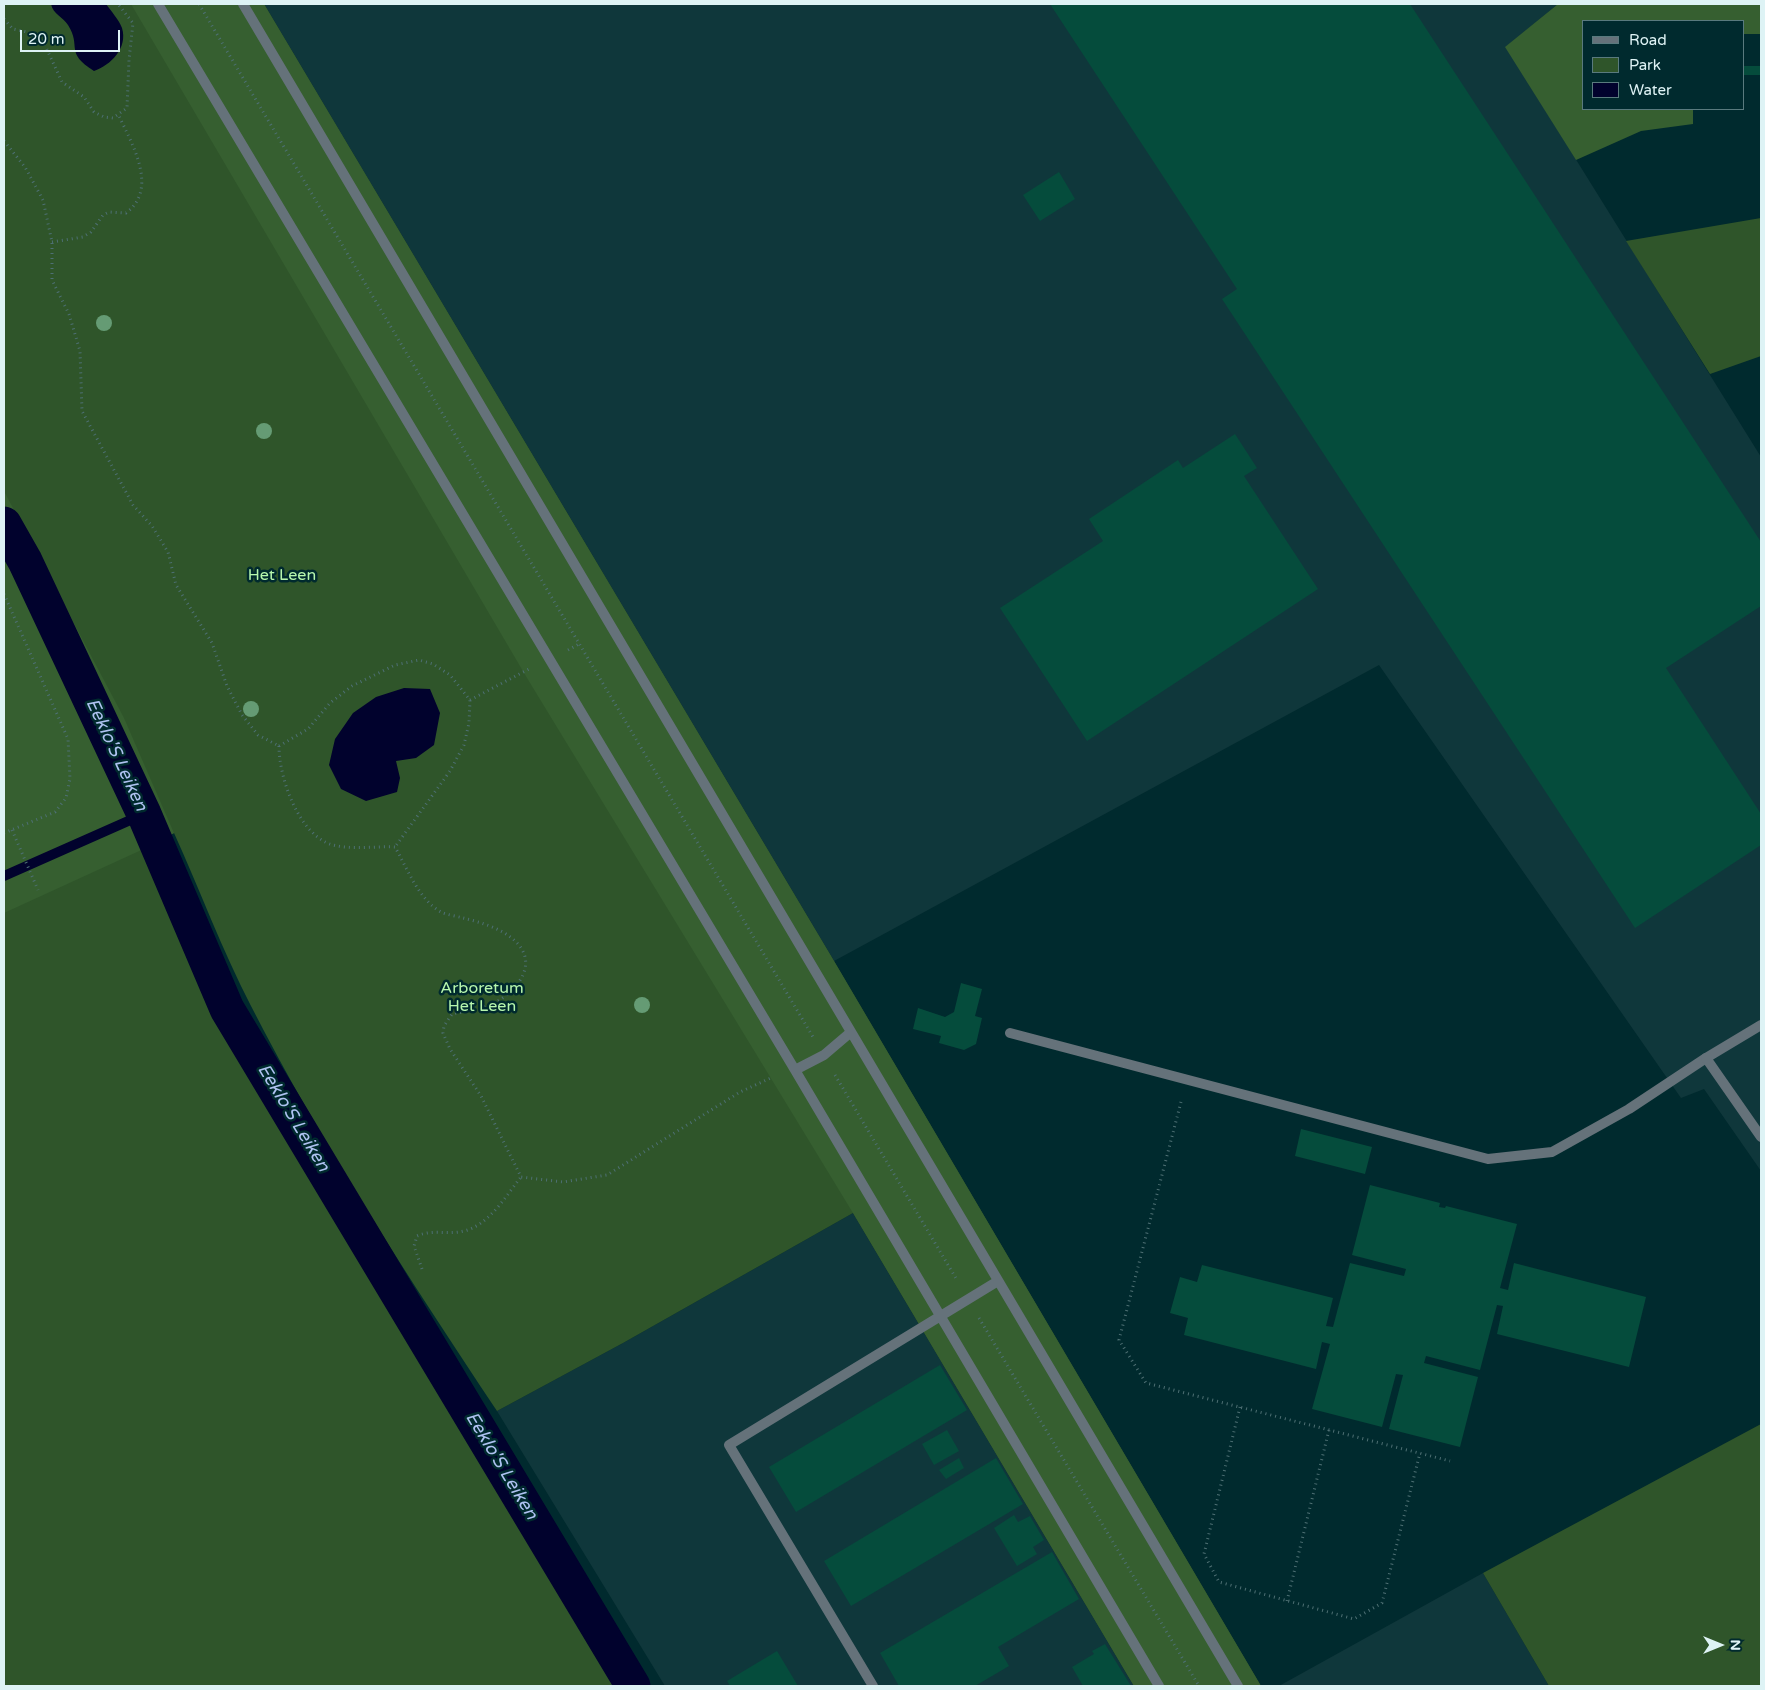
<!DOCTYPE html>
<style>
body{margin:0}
#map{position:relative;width:1765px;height:1690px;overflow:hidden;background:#002a2e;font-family:"Varela Round",sans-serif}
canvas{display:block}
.frame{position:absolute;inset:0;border:5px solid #def3f5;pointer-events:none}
.legend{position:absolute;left:1582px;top:20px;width:162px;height:90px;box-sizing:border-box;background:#002a2e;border:1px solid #597a7e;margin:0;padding:6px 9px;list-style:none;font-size:15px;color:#def3f5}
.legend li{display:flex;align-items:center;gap:10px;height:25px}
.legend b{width:25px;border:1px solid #597a7e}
.north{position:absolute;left:1695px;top:1620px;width:50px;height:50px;-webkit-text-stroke:4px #002a2e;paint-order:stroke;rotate:90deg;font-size:14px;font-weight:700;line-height:20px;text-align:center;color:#def3f5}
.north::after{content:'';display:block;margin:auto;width:18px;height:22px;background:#def3f5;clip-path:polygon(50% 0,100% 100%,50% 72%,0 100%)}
.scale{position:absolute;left:20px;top:30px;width:100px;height:22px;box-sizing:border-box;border:2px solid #def3f5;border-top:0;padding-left:6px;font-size:15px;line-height:18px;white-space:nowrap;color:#def3f5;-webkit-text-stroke:4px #002a2e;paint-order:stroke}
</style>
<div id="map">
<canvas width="1765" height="1690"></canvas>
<div class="frame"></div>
<ul class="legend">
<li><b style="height:6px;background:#65727a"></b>Road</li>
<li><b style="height:14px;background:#2f552a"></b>Park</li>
<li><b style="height:14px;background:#01022d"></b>Water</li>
</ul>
<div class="north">N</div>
<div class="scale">20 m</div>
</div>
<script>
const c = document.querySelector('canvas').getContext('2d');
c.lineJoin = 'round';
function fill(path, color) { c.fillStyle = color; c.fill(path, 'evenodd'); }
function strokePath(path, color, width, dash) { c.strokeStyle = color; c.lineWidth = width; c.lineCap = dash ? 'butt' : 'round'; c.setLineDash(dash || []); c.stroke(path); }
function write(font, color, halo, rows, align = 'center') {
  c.font = font + ' "Varela Round",sans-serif'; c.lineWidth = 5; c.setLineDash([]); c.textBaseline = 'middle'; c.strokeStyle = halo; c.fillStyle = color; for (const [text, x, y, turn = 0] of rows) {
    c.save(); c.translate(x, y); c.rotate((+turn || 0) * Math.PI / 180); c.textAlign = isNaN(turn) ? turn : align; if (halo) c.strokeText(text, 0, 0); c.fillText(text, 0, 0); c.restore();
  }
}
const built = new Path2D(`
 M264 4H1558L1506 47 1761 457V1171L1704 1089 1681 1098 1379 665 834 961Z
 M853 1213 1134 1686H665L497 1411 623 1343Z
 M1483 1573 1549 1686H1279Z`);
const green = new Path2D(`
 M4 4H264L834 961 1261 1686H1134L853 1213 623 1343 497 1411C410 1280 323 1147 251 1006 222 950 200 890 174 833L148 848 220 1018 620 1686H4Z
 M1761 218V356L1710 374 1626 241Z
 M1761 1424V1686H1549L1483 1573Z`);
const forest = new Path2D(`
 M131 4H264L834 961 1261 1686H1134L853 1213 527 678Z
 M1558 4H1761V34H1744V21H1584V109H1693V124L1641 131 1576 160 1505 47Z
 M4 491 124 718 174 833 148 847 4 913Z`);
const water = new Path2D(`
 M51 4H106C111 11 119 20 122 28 128 48 111 65 94 71 64 52 82 47 68 25 63 17 53 14 51 4Z
 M404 688 430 689 440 713 434 745 416 758 396 761 400 778 397 792 366 801 341 789 329 765 335 739 353 713 376 697Z`);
const stream = new Path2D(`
 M4 876 144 814`);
const canal = new Path2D(`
 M4 524 25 561 144 814 227 1009 633 1686`);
const building = new Path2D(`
 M1050 4H1410L1761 542V606L1666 668 1761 814V845L1635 928 1222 299 1237 289Z
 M1744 66H1761V75H1744Z
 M1059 172 1075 199 1040 221 1023 195Z
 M1235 434 1257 468 1244 476 1318 589 1087 741 1000 608 1103 541 1089 519 1178 460 1183 468Z
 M961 983 982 989 975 1016 982 1018 976 1044 964 1050 939 1043 941 1036 913 1029 918 1008 945 1017 954 1012Z
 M1301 1129 1372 1147 1365 1174 1295 1156Z
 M1370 1185 1440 1203 1439 1207 1445 1208 1446 1206 1517 1224 1500 1288 1508 1290 1514 1263 1646 1297 1629 1367 1497 1334 1503 1306 1497 1305 1480 1370 1426 1356 1424 1363 1478 1377 1460 1447 1389 1429 1403 1375 1396 1374 1382 1427 1312 1409 1330 1344 1322 1342 1316 1369 1184 1335 1188 1318 1170 1313 1180 1277 1197 1282 1202 1265 1333 1298 1326 1326 1333 1327 1350 1263 1404 1276 1406 1269 1352 1255Z
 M940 1365 967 1410 796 1512 769 1467Z
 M947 1430 959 1451 934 1465 922 1444Z
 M959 1458 964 1468 946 1479 939 1470Z
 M996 1458 1023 1504 851 1606 824 1561Z
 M1014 1515 1018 1522 1030 1516 1044 1540 1033 1547 1037 1554 1017 1566 994 1528Z
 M1052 1552 1079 1599 998 1647 1009 1666 975 1686H899L880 1653Z
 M1105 1644 1131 1686H1083L1072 1667 1094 1654 1092 1651Z
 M777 1651 798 1686H730L727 1681Z`);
const path = new Path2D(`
 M199 4 813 1037
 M4 19 13 29 27 32 43 41 62 82 84 97 94 112 104 117 113 118 127 108 129 60 133 23 118 4
 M4 141 25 167 43 200 52 242V280L69 314 80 351 82 411 133 505 152 526 168 552 176 585 212 643 227 686 242 715 258 735 279 746
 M52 242 83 237 91 232 103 215 109 212 126 213C159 189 132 144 119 116
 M4 594 68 739 70 779 66 798 55 812 4 833
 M568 650 579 644
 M470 700 529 669
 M279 746C279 778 299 836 333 845 353 850 375 846 395 847 407 868 419 900 441 912 447 915 456 916 463 918 480 922 503 929 515 941 539 963 518 990 496 1002 482 1009 467 1011 452 1014L444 1026 443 1033 450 1049 481 1096 521 1177 563 1182 607 1175 740 1092 773 1077
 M279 746 308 729 330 703 352 686 395 665 419 660 433 664 450 675 470 700 469 723 464 745 450 771 395 847
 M12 830 38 890
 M835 1075 957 1280
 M1181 1102 1119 1340 1146 1383 1450 1461
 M422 1269 414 1246 417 1236C432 1229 449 1235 464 1231 489 1225 506 1196 521 1177
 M979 1318 1199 1686
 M1240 1407 1204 1554 1219 1582 1354 1619 1382 1603 1420 1453
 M1287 1601 1329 1430`);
const lane = new Path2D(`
 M158 4 795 1070 1159 1686
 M243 4 1238 1686
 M1010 1033 1488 1159 1552 1152 1629 1109 1706 1058
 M795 1070 824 1055 851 1032
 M873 1686 729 1445 998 1281`);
const street = new Path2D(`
 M1761 1025 1706 1058 1761 1137`);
const trees = [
 [104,323],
 [264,431],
 [251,709],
 [642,1005]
];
const parkNames = [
 ["Het Leen",282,576],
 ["Arboretum",482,989],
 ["Het Leen",482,1007]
];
const waterNames = [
 ["Eeklo'S Leiken",116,755,65],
 ["Eeklo'S Leiken",293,1118,59],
 ["Eeklo'S Leiken",501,1466,59]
];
fill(built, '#0f373b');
fill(green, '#2f552a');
fill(forest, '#365f30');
fill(water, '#01022d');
strokePath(stream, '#01022d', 10);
strokePath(canal, '#01022d', 35);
fill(building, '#054c3c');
strokePath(path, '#4e7074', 3, [1, 4]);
strokePath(lane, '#65727a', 10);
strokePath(street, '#65727a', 10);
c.fillStyle = '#659b74';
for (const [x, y] of trees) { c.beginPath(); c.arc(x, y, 8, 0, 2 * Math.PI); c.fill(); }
write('16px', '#b7f7ad', '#002a2e', parkNames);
write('italic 18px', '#aec2f1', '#002a2e', waterNames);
</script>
